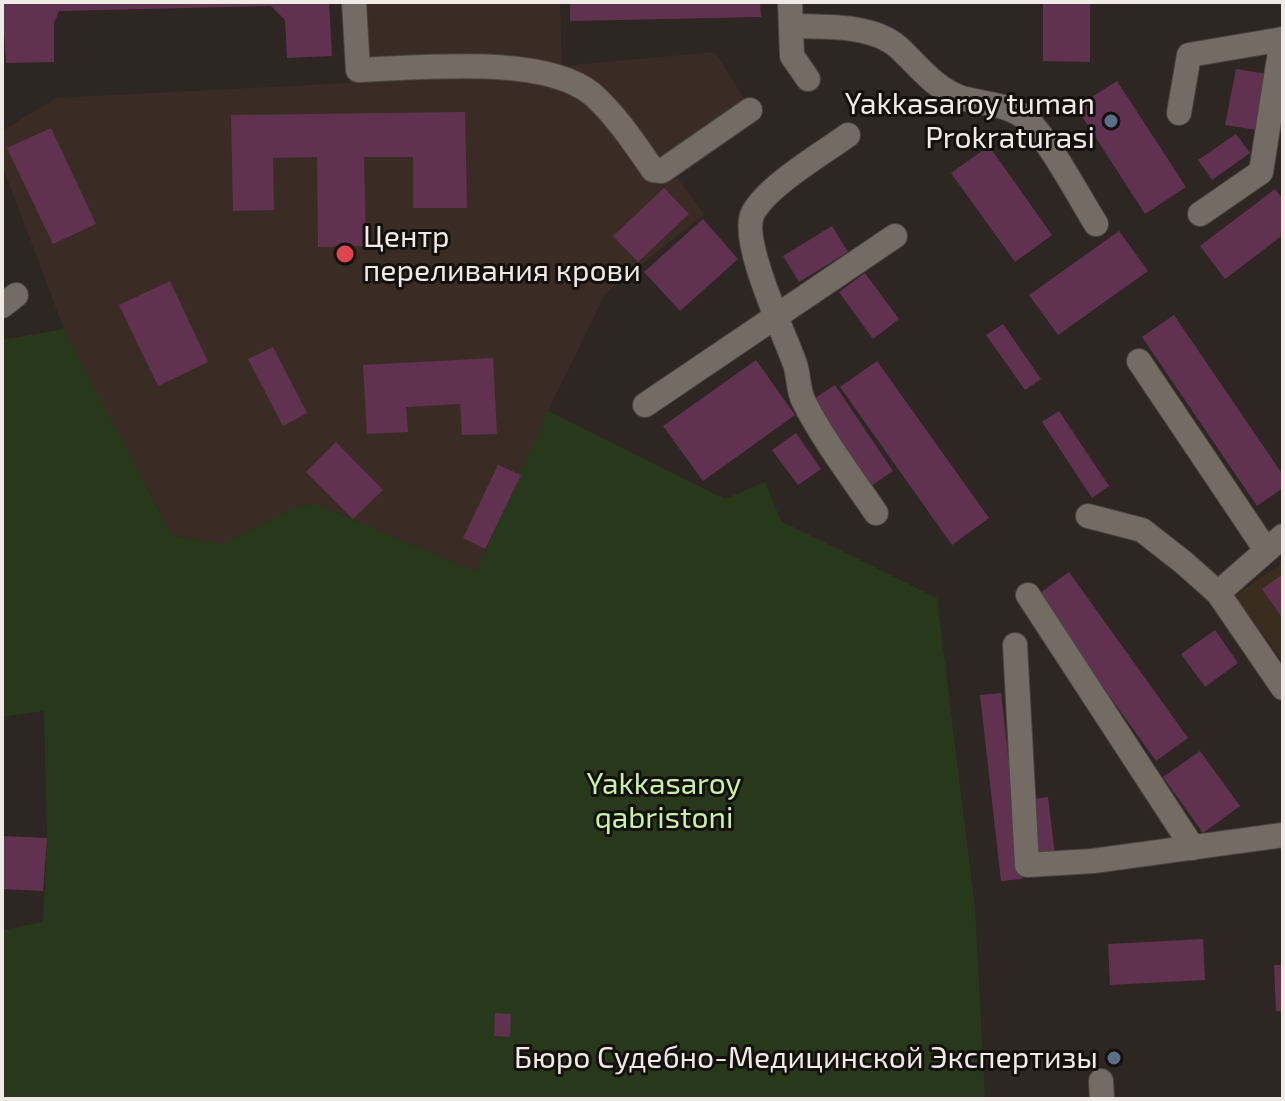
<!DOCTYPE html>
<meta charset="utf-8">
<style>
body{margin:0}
#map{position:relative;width:1285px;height:1101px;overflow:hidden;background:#2e2622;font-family:"Exo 2",sans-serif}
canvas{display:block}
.frame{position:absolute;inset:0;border:4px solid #f0eae7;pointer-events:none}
</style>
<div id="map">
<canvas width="1285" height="1101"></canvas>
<div class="frame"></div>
</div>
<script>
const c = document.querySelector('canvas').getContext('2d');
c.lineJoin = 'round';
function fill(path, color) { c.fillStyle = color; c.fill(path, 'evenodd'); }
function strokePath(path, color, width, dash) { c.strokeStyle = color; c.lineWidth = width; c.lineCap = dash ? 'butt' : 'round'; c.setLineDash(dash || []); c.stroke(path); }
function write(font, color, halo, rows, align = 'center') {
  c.font = font + ' "Exo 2",sans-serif'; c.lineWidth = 6; c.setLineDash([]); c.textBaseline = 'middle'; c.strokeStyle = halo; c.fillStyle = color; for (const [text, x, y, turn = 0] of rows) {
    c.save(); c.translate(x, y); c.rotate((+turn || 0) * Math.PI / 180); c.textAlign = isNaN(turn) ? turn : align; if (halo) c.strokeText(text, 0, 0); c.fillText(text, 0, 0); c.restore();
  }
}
const commercial = new Path2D(`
 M1283 562V662L1235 596Z`);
const built = new Path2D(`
 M346 2H560L562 66 715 52 747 103 673 172 704 214 605 294 548 411 476 572 314 503 293 508 222 544 172 536 64 329 2 165V131L56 98 350 83Z`);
const green = new Path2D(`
 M64 329 172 536 222 544 293 508 314 503 476 572 548 411 725 499 765 482 781 521 937 598 975 909 985 1099H2V930L43 922 47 838 44 711 2 717V340Z`);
const building = new Path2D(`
 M2 2H329L332 56 287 58 285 20 271 6 59 11 54 23V62L6 63Z
 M570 2H760L761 17 570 21Z
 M1043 2H1090V62L1043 61Z
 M1236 69 1267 74 1257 130 1225 125Z
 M1117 81 1186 187 1145 214 1076 107Z
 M465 112 467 208H413V157H364L366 246 318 247 317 157 273 158 274 210 233 211 231 115Z
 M51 128 96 224 53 244 7 148Z
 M1236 134 1250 153 1212 180 1198 160Z
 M989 146 1052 235 1015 262 951 173Z
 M664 188 689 214 638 262 613 236Z
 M1275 189 1283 199V235L1225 279 1200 246Z
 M703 219 738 259 680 311 644 272Z
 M832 226 848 252 799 282 783 256Z
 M1119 231 1148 271 1058 335 1029 295Z
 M865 273 899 319 873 339 839 292Z
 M170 281 208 362 158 386 119 305Z
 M1174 315 1283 475V488L1257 506 1142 337Z
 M1003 324 1041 379 1025 390 986 335Z
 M273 347 307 413 283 426 248 359Z
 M493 358 497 434 462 435 460 404 406 407 408 432 367 434 363 365Z
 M756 360 795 415 703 481 663 426Z
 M877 361 989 518 952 545 840 387Z
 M835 385 893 471 868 488 809 402Z
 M1059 411 1109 486 1092 498 1042 422Z
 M796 433 821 469 798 485 772 450Z
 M336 442 383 490 353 519 306 472Z
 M498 465 521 475 485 549 463 538Z
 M1069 572 1188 738 1156 761 1037 595Z
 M1283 574V619L1262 589Z
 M1215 630 1238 663 1205 687 1181 654Z
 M1001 693 1022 879 1001 881 980 695Z
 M1200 751 1240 806 1203 833 1163 777Z
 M1048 797 1055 855 1035 858 1027 800Z
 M2 836 47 838 43 891 2 889Z
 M1203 939 1205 980 1110 985 1108 944Z
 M1274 965H1283V1011H1276Z
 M495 1013 511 1014 510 1037 494 1036Z`);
const minor = new Path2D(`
 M354 2 358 70C419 68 544 54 592 94 616 115 635 144 653 170L662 171 750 110
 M790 2 792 56 808 79
 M791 26C823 27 872 24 898 47 918 65 933 87 959 97 980 104 1005 103 1024 117 1046 134 1079 197 1096 224
 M1179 113 1189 55 1283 39
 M848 135C822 154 767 186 753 213 739 239 784 333 795 364 799 376 798 389 803 400 823 440 851 476 876 513
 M1200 214 1261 172 1282 39
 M2 306 16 295
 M1139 361 1266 550
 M645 405 895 236
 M1088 516 1142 530 1183 562 1218 593 1283 688
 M1218 593 1283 536
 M1028 595 1193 848
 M1015 645 1027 865 1093 861 1283 835
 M1101 1081 1102 1099`);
const markers = [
 [1111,121,8,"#5c6f8a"],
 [345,254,10,"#e0444e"],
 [1114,1058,8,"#5c6f8a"]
];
const poiNames = [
 ["Yakkasaroy tuman",1095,104],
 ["Prokraturasi",1095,138],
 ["Центр",363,237,"left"],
 ["переливания крови",363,271,"left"],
 ["Бюро Судебно-Медицинской Экспертизы",1098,1058]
];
const parkNames = [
 ["Yakkasaroy",664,784],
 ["qabristoni",664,818]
];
fill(commercial, '#3a2d1f');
fill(built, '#3a2c24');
fill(green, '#28391b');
fill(building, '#603250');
strokePath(minor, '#4a4440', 26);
strokePath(minor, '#756b65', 24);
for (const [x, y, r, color] of markers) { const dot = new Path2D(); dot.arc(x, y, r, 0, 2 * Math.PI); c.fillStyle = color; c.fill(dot); strokePath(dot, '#14100e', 3); }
write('30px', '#f0eae7', '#14100e', poiNames, 'right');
write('30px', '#c6f1a6', '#14100e', parkNames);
</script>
